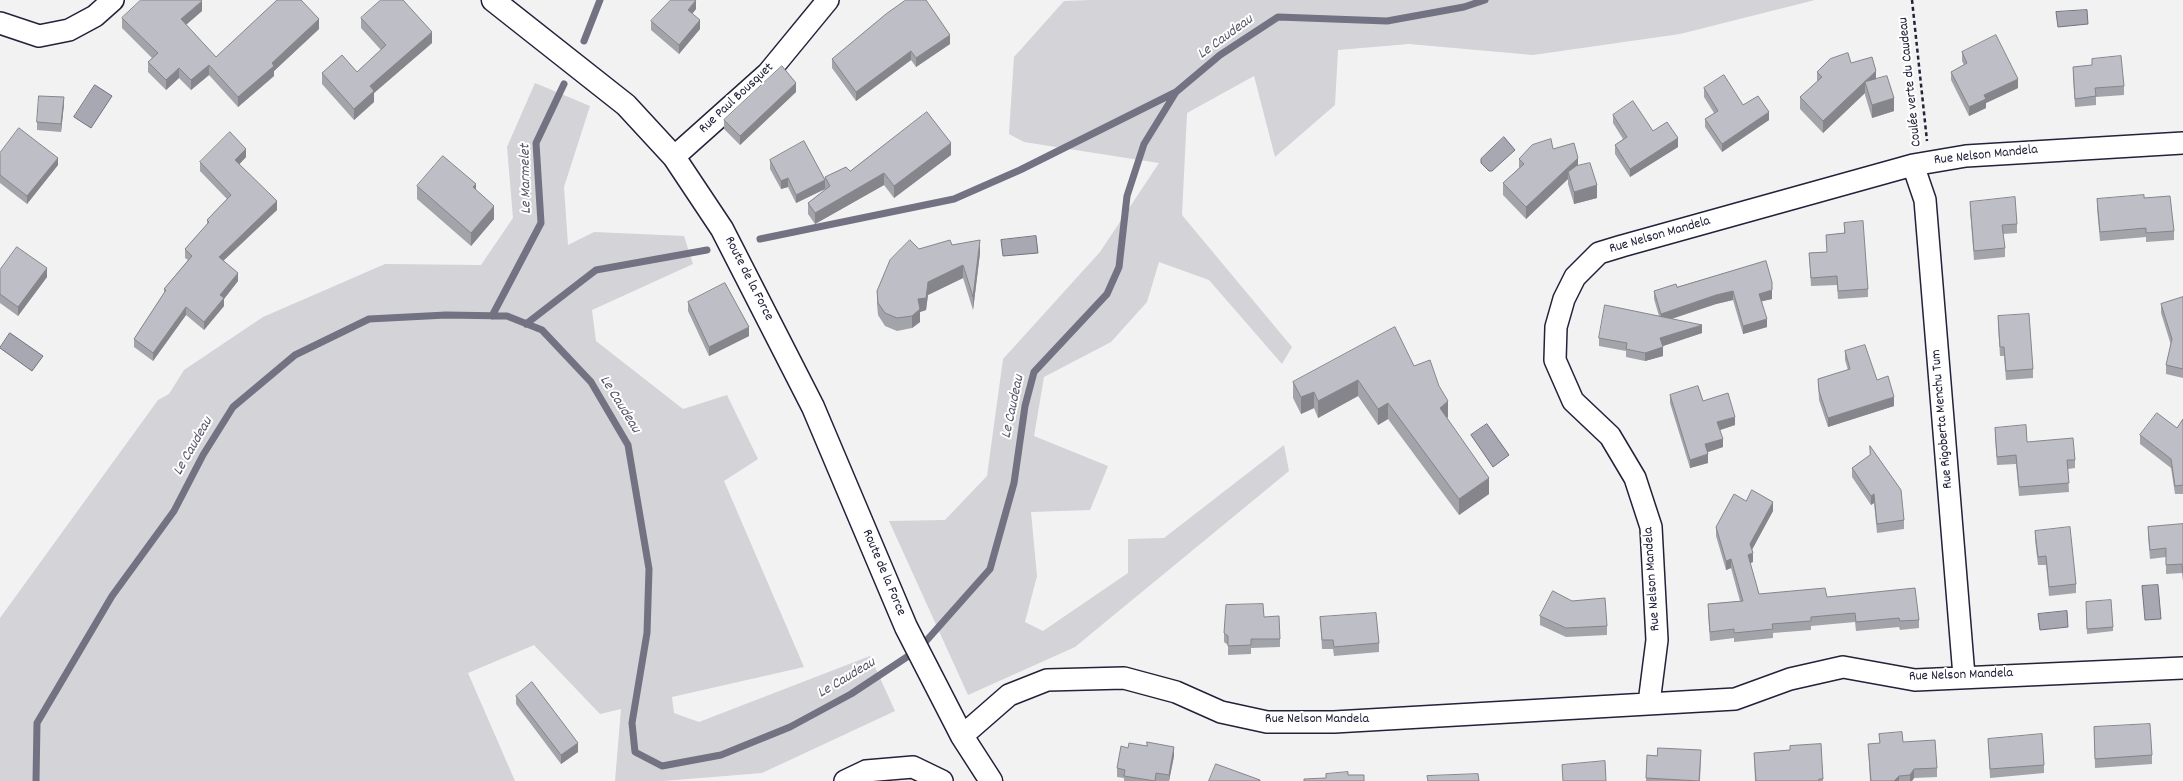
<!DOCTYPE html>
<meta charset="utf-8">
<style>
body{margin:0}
canvas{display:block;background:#f2f2f3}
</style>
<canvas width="2183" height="781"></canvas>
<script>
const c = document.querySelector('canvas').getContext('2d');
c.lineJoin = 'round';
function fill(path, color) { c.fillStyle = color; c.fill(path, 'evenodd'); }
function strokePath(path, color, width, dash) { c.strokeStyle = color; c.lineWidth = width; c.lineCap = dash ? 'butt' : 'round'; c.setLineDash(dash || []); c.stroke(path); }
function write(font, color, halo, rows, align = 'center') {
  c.font = font + ' Dekko,sans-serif'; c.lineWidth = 4; c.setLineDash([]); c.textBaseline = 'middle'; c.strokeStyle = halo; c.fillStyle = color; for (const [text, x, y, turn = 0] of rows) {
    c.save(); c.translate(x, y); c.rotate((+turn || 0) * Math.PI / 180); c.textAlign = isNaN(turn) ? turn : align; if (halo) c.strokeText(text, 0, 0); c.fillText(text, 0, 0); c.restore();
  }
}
const green = new Path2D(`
 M1092 0H1815L1680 34 1533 55 1409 44 1338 50 1335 105 1275 157 1254 76 1187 113 1182 215 1292 347 1282 364 1209 280 1159 262 1147 302 1111 342 1044 377 1034 436 1108 466 1090 510 1031 512 1037 576 1025 622 1043 631 1128 573V539L1164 538 1284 445 1289 471 1075 647 968 695 889 521 945 520 987 476 1003 359 1100 252 1159 163 1024 142 1009 134 1014 57 1064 1Z
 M535 83 590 106 564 187 568 245 594 232 684 236 693 264 592 310 596 341 683 409 727 395 758 459 724 481 804 667 672 697 674 713 699 722 870 656 895 711 762 773 663 781H615L621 709 600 714 534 645 468 673 515 781H0V618L158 400 169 394 184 370 263 317 385 264 481 265 513 218 507 147Z`);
const water = new Path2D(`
 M2087 10 2088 24 2058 27 2056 12Z
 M95 85 112 96 91 128 74 117Z
 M1504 137 1515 150 1492 171H1489L1481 163V159Z
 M1036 236 1038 253 1003 256 1001 240Z
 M10 333 43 356 32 371 0 348Z
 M1487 424 1509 455 1493 467 1471 435Z
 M2158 585 2161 619 2145 620 2142 586Z
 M2067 611 2068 627 2040 630 2038 614Z`);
const stream = new Path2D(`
 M584 41 600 0
 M760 239 954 199 1020 170 1176 92
 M492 316 541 223 536 143 564 84
 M526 324 596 270 707 250
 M36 781 37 723 112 596 174 511 203 455 233 407 295 355 369 319 446 315 507 316 542 330 591 382 628 445 649 569 647 633 632 723 635 752 662 766 721 755 790 727 851 694 919 649 990 569 1014 483 1025 406 1034 372 1107 294 1119 267 1127 196 1144 144 1176 92 1220 55 1278 17 1387 21 1464 7 1485 0`);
const path = new Path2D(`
 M1912 0 1927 141`);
const street = new Path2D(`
 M0 23 39 36 69 30 95 16 113 0
 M674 157 768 73 828 0
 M1913 165 1925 200 1964 676
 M1649 703 1657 640 1651 527 1635 478 1610 436 1573 401 1555 360 1556 327 1564 299 1575 277 1599 253 1622 246 1913 165 1966 156 2183 143
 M962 736 1009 695 1047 680 1124 678 1176 692 1221 712 1267 722H1334L1735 699 1790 679 1843 667 1915 680 2183 668
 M845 781 866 771 913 767 942 781`);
const secondary = new Path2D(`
 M493 0 626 105 674 157 722 229 813 407 906 627 962 736 991 781`);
const wall = new Path2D(`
 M696 9 692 14 700 29 679 54 651 30V21Z
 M202 11 186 25 216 57 319 29 274 71V76L238 107 209 75 191 90 179 78 166 90 148 72V62L152 58 122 28V18Z
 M361 18 432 43 374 93V102L354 120 322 84V73L357 72 381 50 361 28Z
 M950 44 916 67 911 60 856 101 832 68V59Z
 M1962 52 2018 88 1986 103V108L1969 116 1951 80V72L1964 65 1962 61Z
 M2092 59 2124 86V95L2096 97V105L2075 107 2073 76V67L2092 65Z
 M1817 72 1876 79 1894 111 1872 118 1865 95V93L1823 133 1800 109V97L1817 82Z
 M1704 88 1743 105 1769 120 1722 152 1705 127V119L1714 113 1704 97Z
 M796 92 740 145 724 129V120Z
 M64 104 61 132 37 130V122Z
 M1613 115 1653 131 1678 147 1630 177 1615 154V145L1623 139 1613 123Z
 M1553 149 1578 166 1597 198 1574 204 1568 184V179L1526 219 1503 195V183L1519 168V159Z
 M0 153 58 165 27 204 0 183Z
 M951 155 894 198 884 185 815 224 808 214V203L826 189H825L796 203 788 187 781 189 770 169V160L825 180V177L850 171Z
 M246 157 239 164 277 210 223 260 238 281 224 299V306L204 330 186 315 153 361 134 347V339L164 293V289L188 260 185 258V249L207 225V220L227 199 200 171V162Z
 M417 186 476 190 494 219 471 246 417 199Z
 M2144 198 2174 231V240L2146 242V237L2100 241 2097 208V199Z
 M1970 202 2017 224V233L2003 234 2005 248V257L1974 260 1970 210Z
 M1844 223 1868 289V297L1838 299 1837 285 1811 286 1809 253 1827 252 1826 235 1844 233Z
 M952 245 980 253 973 310 963 278 928 295 926 310 920 312V322L912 328 897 331 885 326 878 315 877 304V291L919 249Z
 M1766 261 1772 299 1762 301 1767 327 1743 334 1733 300 1716 304 1672 319 1702 333 1663 346V356L1645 361 1626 357V351L1599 346V338L1659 316 1654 299V291L1677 287Z
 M0 270 47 277 18 316 0 303Z
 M2183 297V378L2166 374V365L2171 345 2161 313V304Z
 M688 302 749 336 709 356 688 311Z
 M1998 316 2033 369V378L2006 380 2004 356H2000L1998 325Z
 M1845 351 1877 380 1894 406 1828 427 1819 400 1818 379 1848 370 1845 360Z
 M1414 366 1448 417 1447 418 1489 494 1459 515 1388 419 1378 425 1358 396 1318 418 1314 408 1301 414 1293 398V382Z
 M1670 395 1703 401 1735 425 1720 430 1723 447 1708 452V463L1690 468 1670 403Z
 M2183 419V494H2175L2171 468 2140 444V435L2177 428Z
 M1995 428 2027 442 2075 460V468L2068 469 2069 492 2019 496 2016 464 1997 465 1995 437Z
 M1870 446 1904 520V529L1877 533 1874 503 1871 505 1852 477V468L1870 456Z
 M1746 501 1773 511 1752 550 1753 562 1750 563 1759 594 1827 597 1919 620V628L1900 630 1899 627 1856 631 1855 622 1811 626V630L1773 633V638L1734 642V638L1710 641 1708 613V604L1740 601 1731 568 1726 570 1716 536V527Z
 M2183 524V581L2182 573 2166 574V557L2150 559 2148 536V527Z
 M2035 531 2076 584V593L2049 596 2046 565H2038L2035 540Z
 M2086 607 2113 627V631L2087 634Z
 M1540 616 1607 626V635L1566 637 1540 625Z
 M1264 617 1280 639V647L1251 648V654L1228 655V645L1224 642V633Z
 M1320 617 1379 643V652L1334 656 1333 649H1322Z
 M516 696 578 752 561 764 516 704Z
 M2094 727 2152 755V764L2095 768Z
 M1879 734 1903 742 1937 768V777L1914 778 1912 781H1870L1868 744 1880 743Z
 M1988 739 2044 765V773L1990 778Z
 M1821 744 1823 781H1755L1754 753 1790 750V746Z
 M1647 755 1701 759 1700 781H1646Z
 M1174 756 1169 781H1124V778L1117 777V768Z`);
const shadedWall = new Path2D(`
 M696 0V9L688 19V10Z
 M202 1V11L181 29V19Z
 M319 19V29L274 71V76L238 107V97L272 63Z
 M700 20V29L679 54V45Z
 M432 32V43L374 93V102L354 120V109L370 86Z
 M950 35V44L916 67V58Z
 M911 51V60L856 101V92Z
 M209 65V75L191 90V80Z
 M179 68V78L166 90V80Z
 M1876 71V83L1865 82V93L1823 133V121Z
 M2018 79V88L1986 103V108L1969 116V107L1984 95Z
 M796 83V92L740 145V136Z
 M64 97V104L61 132V124Z
 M1894 98V111L1872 118V105Z
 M1769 112V120L1722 152V144Z
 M1678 138V147L1630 177V169Z
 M951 143V155L894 198V186Z
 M246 149V157L235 169V160Z
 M58 158V165L27 204V196Z
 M1578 158V170L1568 172V179L1526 219V207Z
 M884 173V185L815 224V213Z
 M788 178V187L781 189V181Z
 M825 180V189L796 203V195Z
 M476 184V197L473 187Z
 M1597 185V198L1574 204V192Z
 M277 201V210L219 265V257Z
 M494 206V219L471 246V233Z
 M980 240V253L973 310V297Z
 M963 265V278L928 295 926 310 920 312V322L912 328V316L918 299 928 282Z
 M47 268V277L18 316V307Z
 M238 273V281L224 299V306L204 330V322L220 295Z
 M1772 290V299L1759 302V294Z
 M1733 291V300L1716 304 1661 322V314L1716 295Z
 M186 307V315L153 361V353Z
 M1767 319V327L1743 334V326Z
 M1702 325V333L1660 347V338Z
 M749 327V336L709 356V347Z
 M1663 347V356L1645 361V353Z
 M1358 380V396L1318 418V401Z
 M1314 392V408L1301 414V397Z
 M1894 397V406L1828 427V418Z
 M1448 401V417L1440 424V408Z
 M1388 403V419L1378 425V409Z
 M1735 417V425L1717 431V422Z
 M1723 439V447L1705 453V444Z
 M1708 454V463L1690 468V460Z
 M1489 478V494L1459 515V499Z
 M1874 494V503L1871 505V496Z
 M1773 502V511L1750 553V544Z
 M1753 553V562L1748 564V555Z
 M1731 559V568L1726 570V561Z
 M578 743V752L561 764V755Z
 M1174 747V756L1169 781V775Z
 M1914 769V778L1912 781H1910V775Z
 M1899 776V781H1894Z`);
const building = new Path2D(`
 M141 0H201L202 1 181 19 216 57 277 0H301L319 19 272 63 274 66 238 97 209 65 191 80 179 68 166 80 148 62 158 53 122 18Z
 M381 0H403L432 32 370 86 374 91 354 109 322 73 342 55 357 72 386 45 361 18Z
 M671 0H696L688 10 700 20 679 45 651 21Z
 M906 0H926L950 35 916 58 911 51 856 92 832 59 886 14Z
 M1996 35 2018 79 1984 95 1986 99 1969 107 1951 72 1967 63 1962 52Z
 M1848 53 1851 63 1872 57 1876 71 1823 121 1800 97 1822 77 1817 72 1830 59Z
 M2121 56 2124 86 2095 88 2096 96 2075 99 2073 67 2092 65V59Z
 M782 66 796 83 740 136 724 120Z
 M1724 75 1743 105 1758 96 1769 112 1722 144 1705 119 1718 111 1704 88Z
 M1887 76 1894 98 1872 105 1865 82Z
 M39 96 64 97 61 124 37 122Z
 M1633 101 1653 131 1667 122 1678 138 1630 169 1615 145 1627 137 1613 115Z
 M927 112 951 143 894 186 884 173 815 213 808 203 830 186 825 177 846 167 850 171Z
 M19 128 58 158 27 196 0 175V153Z
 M230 132 246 149 235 160 277 201 219 257 238 273 220 295 224 298 204 322 186 307 153 353 134 339 166 290 164 289 192 256 185 249 209 222 207 220 231 195 200 162Z
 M1551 139 1553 149 1574 143 1578 158 1526 207 1503 183 1524 164 1519 159 1532 145Z
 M804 141 825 180 796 195 788 178 781 181 770 160Z
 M443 156 476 184 473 187 494 206 471 233 417 186Z
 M1590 163 1597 185 1574 192 1568 172 1576 166Z
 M2144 195V198L2170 196 2174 231 2146 233V228L2100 232 2097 199Z
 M2015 197 2017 224 2002 225 2005 248 1974 251 1970 202Z
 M1863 221 1868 289 1838 291 1837 276 1811 278 1809 253 1827 252 1826 235 1845 233 1844 223Z
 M910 240 919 249 950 240 952 245 980 240 973 297 963 265 928 282 926 298 918 299 920 309 912 316 897 318 885 313 878 303 877 291 890 260Z
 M17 247 47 268 18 307 0 294V270Z
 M1766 261 1772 282V290L1759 294 1767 319 1743 326 1733 291 1716 295 1661 314 1654 291 1676 284 1677 287Z
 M725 283 749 327 709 347 688 302Z
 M2183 297V369L2166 365 2172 339 2161 304Z
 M1605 305 1702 325 1660 338 1663 347 1645 353 1626 349 1627 343 1599 338Z
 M2029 314 2033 369 2006 371 2004 347H2000L1998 316Z
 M1395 327 1414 366 1430 360 1439 386 1448 401 1440 408 1489 478 1459 499 1388 403 1378 409 1358 380 1318 401 1314 392 1301 397 1293 382Z
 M1865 345 1877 380 1888 376 1894 397 1828 418 1819 391 1818 379 1850 369 1845 351Z
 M1698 386 1703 401 1728 393 1735 417 1717 422 1723 439 1705 444 1708 454 1690 460 1670 395Z
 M2157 413 2177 428 2183 419V485L2175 486 2171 459 2140 435Z
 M2026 425 2027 442 2073 438 2075 460H2067L2069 483 2019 487 2016 455 1997 457 1995 428Z
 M1870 446 1901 490 1904 520 1877 524 1874 494 1871 496 1852 468 1870 455Z
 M1752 490 1773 502 1750 544 1753 553 1748 555 1759 594 1825 588 1827 597 1915 588 1919 620 1900 621 1899 618 1856 622 1855 613 1811 617V621L1772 624 1773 629 1734 633V629L1710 632 1708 604 1743 601 1731 559 1726 561 1716 527 1734 494 1746 501Z
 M2183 524V573L2182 564 2166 565V548L2150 550 2148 527Z
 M2070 527 2076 584 2049 587 2046 556 2038 557 2035 531Z
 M1553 591 1572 601 1605 598 1607 626 1566 628 1540 616Z
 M2111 600 2113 627 2087 629 2086 602Z
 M1263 604 1264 617 1279 616 1280 639H1251V645L1228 646V636L1224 633 1226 605Z
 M1376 613 1379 643 1334 647 1333 640H1322L1320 617Z
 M532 682 578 743 561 755 516 696Z
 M2150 724 2152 755 2095 759 2094 727Z
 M1902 732 1903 742 1935 740 1937 768 1914 769 1910 775 1899 776 1894 781H1871L1868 744 1880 743 1879 734Z
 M2042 734 2044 765 1990 769 1988 739Z
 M1147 742 1174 747 1169 775 1156 773 1155 781 1124 776 1125 770 1117 768 1121 746 1128 748 1129 743 1147 746Z
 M1821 744 1823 779H1819V781H1756L1754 753 1790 750V746Z
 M1658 748 1701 750 1699 781 1646 778 1647 755 1657 756Z
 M1605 761 1606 781H1563L1562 765Z
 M1216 764 1260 780V781H1209Z
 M1348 772V775H1364V781H1304V779L1326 778V774Z
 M1478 774 1479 781H1428L1427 776Z`);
const streetNames = [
 ["Coulée verte du Caudeau",1911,82,-96],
 ["Rue Paul Bousquet",737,99,-43],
 ["Rue Nelson Mandela",1986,156,-6],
 ["Rue Nelson Mandela",1660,236,-16],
 ["Route de la Force",748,279,63],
 ["Rue Rigoberta Menchu Tum",1943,419,-95],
 ["Route de la Force",883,573,67],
 ["Rue Nelson Mandela",1653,579,-94],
 ["Rue Nelson Mandela",1961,676,-2],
 ["Rue Nelson Mandela",1317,720]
];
const waterNames = [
 ["Le Caudeau",1226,38,-36],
 ["Le Marmelet",527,179,-91],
 ["Le Caudeau",619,405,58],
 ["Le Caudeau",1014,407,-78],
 ["Le Caudeau",194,447,-60],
 ["Le Caudeau",847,679,-31]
];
fill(green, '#d3d3d8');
fill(water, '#a8a8b2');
strokePath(water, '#727282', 1);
strokePath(stream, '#727282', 7);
strokePath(street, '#22223b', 24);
strokePath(secondary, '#22223b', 25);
strokePath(path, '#22223b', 2.5, [4, 3]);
strokePath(street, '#fff', 21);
strokePath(secondary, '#fff', 22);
fill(wall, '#a3a3aa');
fill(shadedWall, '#85858b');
fill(building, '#bebec6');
strokePath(building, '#85858b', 1);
write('14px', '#22223b', '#fff', streetNames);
write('italic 15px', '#58586b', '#fff', waterNames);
</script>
